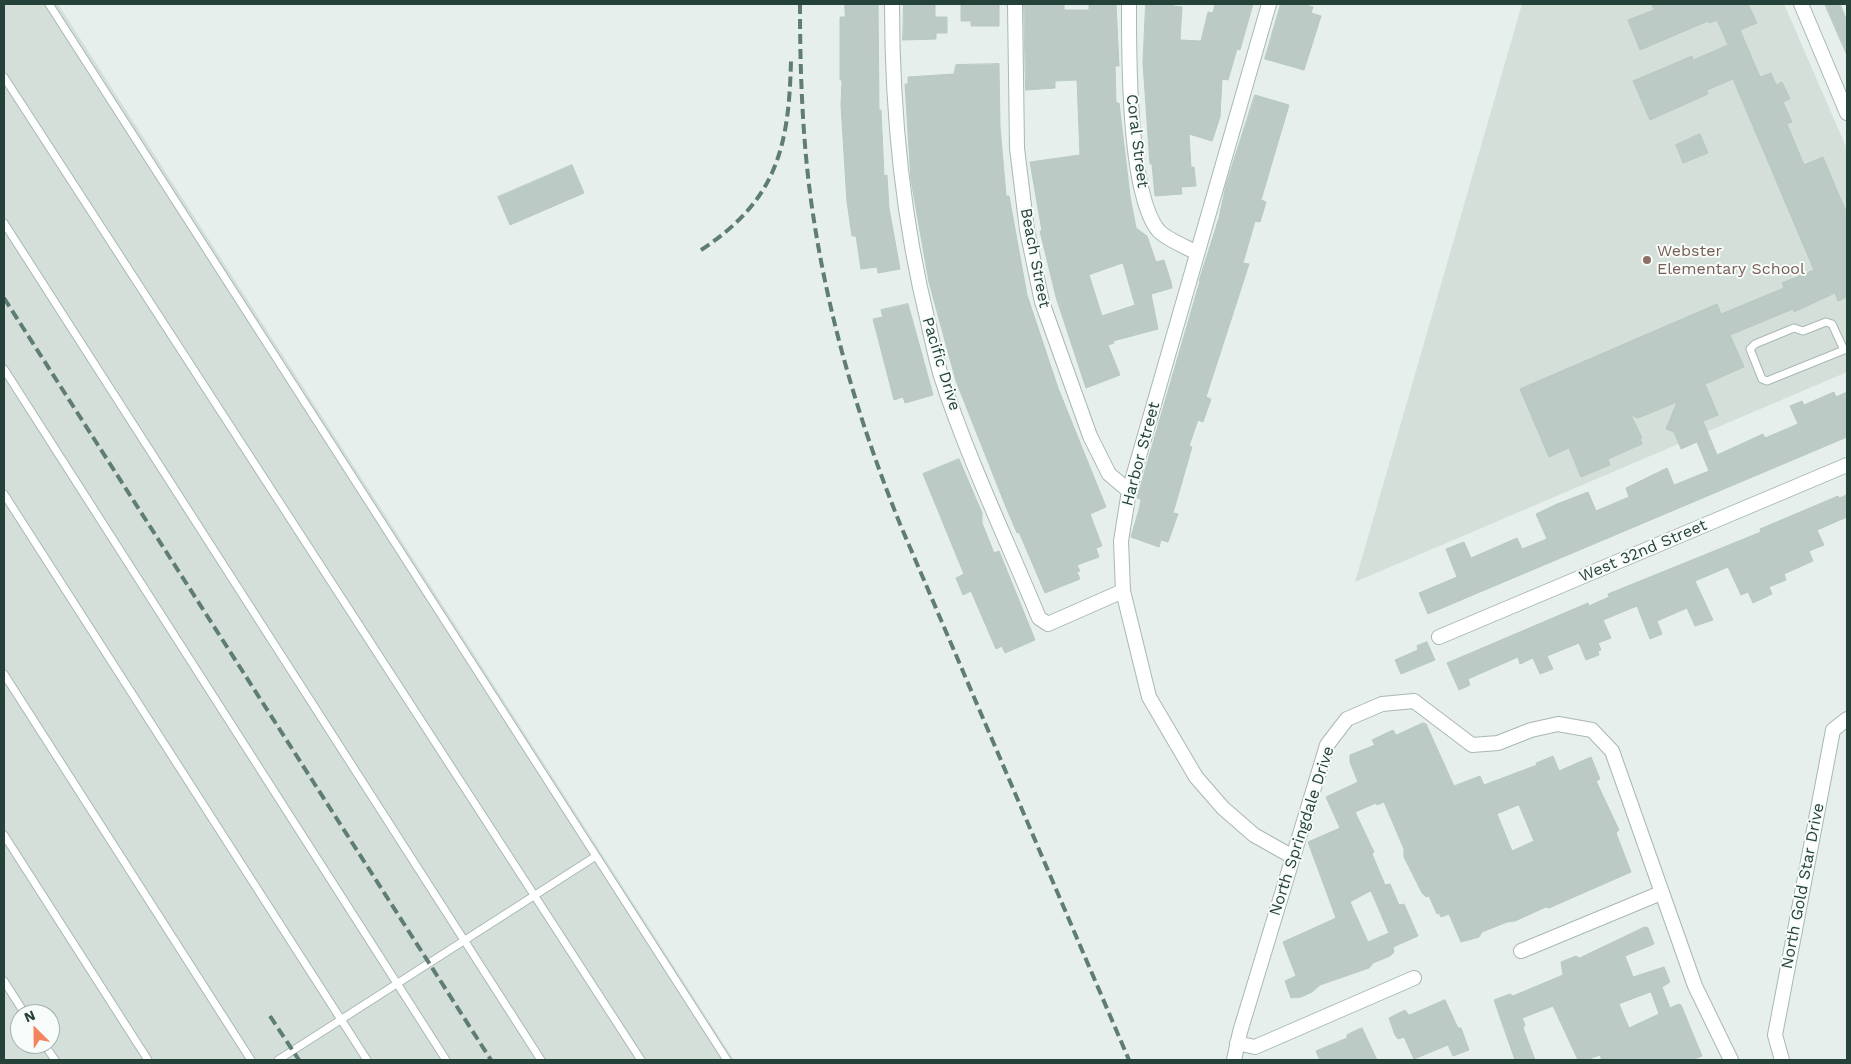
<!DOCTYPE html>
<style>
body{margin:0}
#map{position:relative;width:1851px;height:1064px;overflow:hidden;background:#e6efeb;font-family:"Work Sans",sans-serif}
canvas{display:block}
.frame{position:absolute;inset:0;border:5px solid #24423a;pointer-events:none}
.north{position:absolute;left:10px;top:1004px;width:50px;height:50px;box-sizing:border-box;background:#f7fbf9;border:1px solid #a3b1ad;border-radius:50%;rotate:337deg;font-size:14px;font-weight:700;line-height:20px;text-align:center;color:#24423a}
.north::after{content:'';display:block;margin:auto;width:18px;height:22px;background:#f4845f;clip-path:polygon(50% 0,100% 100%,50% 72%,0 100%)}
</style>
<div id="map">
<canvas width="1851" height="1064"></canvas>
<div class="frame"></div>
<div class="north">N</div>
</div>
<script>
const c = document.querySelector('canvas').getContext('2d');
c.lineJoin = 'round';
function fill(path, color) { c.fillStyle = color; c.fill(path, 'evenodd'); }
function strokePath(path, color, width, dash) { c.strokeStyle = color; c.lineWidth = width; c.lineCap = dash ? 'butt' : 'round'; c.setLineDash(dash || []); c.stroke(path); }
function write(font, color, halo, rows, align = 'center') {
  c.font = font + ' "Work Sans",sans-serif'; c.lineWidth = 4; c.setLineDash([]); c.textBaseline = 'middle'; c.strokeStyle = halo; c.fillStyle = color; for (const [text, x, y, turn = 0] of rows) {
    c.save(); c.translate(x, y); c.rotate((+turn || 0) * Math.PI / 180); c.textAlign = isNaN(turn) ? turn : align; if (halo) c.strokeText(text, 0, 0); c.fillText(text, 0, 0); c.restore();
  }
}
const built = new Path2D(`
 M4 4H58L734 1060H4ZM20 1014H50V1044H20Z
 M1522 4H1784L1847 149V372L1355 582Z`);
const building = new Path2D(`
 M845 4H878L879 110H881L884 176 887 175 889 208 900 269 878 273 877 267 861 269 856 236H852L847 202 841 105 842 80H840V17H845Z
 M904 4H935V17H947V33H936V39L903 40Z
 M970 4H999V26H971V21H961V5Z
 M1024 4H1064V10H1089V4H1116L1119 66H1115L1116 103H1119L1130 196 1136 228 1147 236 1156 262 1164 260 1171 282 1172 288 1151 294 1158 329 1113 341 1114 343 1108 345 1120 375 1086 388 1056 297 1040 231H1042L1030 162 1080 155 1077 80 1055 81V88L1026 90ZM1123 263 1135 305 1102 316 1089 275Z
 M1146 4H1173V6L1182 7 1180 40 1201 41 1208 12 1213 13 1215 4H1253L1240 50 1237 49 1228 80 1222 79 1220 117 1212 141 1189 134 1191 167H1194L1196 186 1181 187 1182 194 1155 196 1152 164H1150L1143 63Z
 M1281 4H1302L1313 7 1311 13 1321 16 1304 70 1265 59Z
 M1652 4H1748L1757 23 1740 30 1760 77 1771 73 1776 85 1782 82 1790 99 1783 102 1792 122 1787 124 1804 165 1823 157 1847 214V297L1838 301 1835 293 1794 312 1793 309 1730 335 1744 367 1705 384 1718 415 1703 421 1717 455 1763 434 1765 438 1798 424 1790 406 1802 401 1804 405 1834 392 1836 397 1847 392V437L1428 614 1419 593 1457 577 1446 549 1464 542 1471 558 1517 538 1522 549 1547 539 1536 514 1557 504 1588 492 1596 511 1629 497 1626 488 1667 468 1674 485 1709 471 1697 442 1681 449 1674 432 1666 429 1677 402 1638 418 1631 415 1642 438 1640 439 1642 444 1608 459 1610 465 1581 477 1569 448 1549 457 1520 389 1717 304 1721 314 1784 288 1782 283 1814 270 1733 79 1707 90 1708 94 1650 120 1633 81 1692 56 1693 60 1728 45 1717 20 1709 23 1708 21 1640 50 1628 20 1654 10Z
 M1825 4H1840L1847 21V55Z
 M999 64 1000 126 1006 196H1009L1027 295 1058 388 1106 507 1090 514 1102 546 1096 548 1099 557 1077 565 1080 571 1077 572 1080 579 1045 593 1019 532 1017 533 1004 502 956 381 929 282 911 180 905 84H908V77L954 74 956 65Z
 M1255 95 1289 105 1261 200 1266 202 1260 222 1255 221 1243 263 1249 264 1206 397 1211 399 1203 422 1198 420 1189 446 1192 447 1173 513 1178 514 1168 542 1161 540 1159 547 1131 537 1140 506 1141 499 1137 498 1200 281H1199L1219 218 1226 185Z
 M1700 134 1708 153 1683 163 1676 145Z
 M572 165 584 193 510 225 498 197Z
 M908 304 933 395 905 403 903 397 894 400 873 319 883 317 881 310Z
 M959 459 982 513V523L994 553 999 551 1035 640 1005 653 1002 646 996 649 971 591 963 595 956 578 964 574 923 474Z
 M1847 495V517L1817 530 1824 545 1809 551 1813 561 1784 574 1786 580 1769 587 1772 594 1753 603 1748 592 1741 595 1728 567 1695 581 1713 620 1695 626 1687 608 1657 621 1662 634 1650 639 1637 606 1603 620 1611 638 1598 643 1601 650 1598 651 1599 655 1586 660 1579 643 1547 656 1553 669 1540 674 1533 658 1520 664 1518 657 1468 679 1470 685 1459 690 1447 663 1588 603 1589 606 1609 597 1608 594 1761 532 1760 529 1838 496 1839 498Z
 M1427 642 1435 660 1401 674 1395 660 1418 650 1417 646Z
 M1423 723 1426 724 1454 786 1480 776 1484 785 1537 765 1536 763 1551 757 1553 756 1559 771 1591 757 1600 779 1596 781 1619 830 1616 833 1631 872 1549 908 1546 907 1515 921 1507 922 1482 932 1479 937 1461 942 1449 914 1441 917 1439 913 1437 914 1429 896 1426 897 1422 893 1404 857V849L1384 802 1377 805 1376 803 1355 812 1374 852 1372 854 1385 885 1390 884 1399 905 1404 904 1418 936 1393 947 1394 952 1390 956 1373 963 1369 968 1320 985 1312 992 1301 997 1291 998 1285 981 1296 976 1283 942 1336 918 1308 842 1340 828 1326 797 1358 782 1350 762V755L1375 745 1372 740 1393 730 1396 735ZM1519 805 1534 841 1512 851 1497 814ZM1371 891 1389 933 1368 942 1350 902Z
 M1645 927 1648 928 1654 944 1625 956 1633 977 1664 967 1670 982 1662 987 1670 1008 1679 1004 1681 1005 1702 1056 1692 1060H1602L1600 1055 1586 1060H1578L1553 1006 1522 1018 1525 1025 1523 1028 1535 1060H1515L1494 1000 1510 994 1513 996 1563 975 1561 962 1576 956 1579 958ZM1651 992 1659 1014 1629 1028 1619 1004Z
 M1445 1000 1458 1028H1461L1469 1050 1453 1056 1448 1045 1414 1059 1404 1037 1398 1039 1395 1035 1389 1018 1405 1010 1409 1015Z
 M1362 1028 1377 1060H1320L1316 1051 1347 1038V1035Z`);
const service = new Path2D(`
 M49 4 727 1060
 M4 77 641 1060
 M4 223 541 1060
 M1844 350 1832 324 1826 322 1803 331 1794 328 1755 344 1750 349 1762 379 1767 381 1844 350 1847 349
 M4 369 446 1060
 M4 494 367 1060
 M4 674 251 1060
 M4 835 148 1060
 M4 981 25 1014
 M44 1044 55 1060
 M278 1060 596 856`);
const minor = new Path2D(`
 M892 4C892 111 902 217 928 322 932 340 936 359 941 376 968 459 1006 538 1039 618L1048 624 1123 591
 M1015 4 1017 148 1027 230 1042 302 1090 436 1109 474 1129 491
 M1129 4C1129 54 1128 192 1158 230 1164 238 1188 248 1197 253
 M1269 4 1129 491 1121 541 1123 591 1149 697 1196 777 1223 808 1254 835 1293 857
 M1801 4 1847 113
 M1439 637 1847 465
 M1521 951 1661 893
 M1237 1043 1255 1047 1414 978
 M1234 1060 1240 1032 1327 745 1347 719 1382 704 1414 701 1472 745 1498 743 1531 730 1558 724 1592 730 1612 751 1695 986 1731 1060
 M1782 1060 1775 1035 1833 730 1847 719`);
const rail = new Path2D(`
 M800 4C800 67 802 130 810 193 825 307 857 417 900 524L1129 1060
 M701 250C777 200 789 147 791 60
 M4 298 491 1060
 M270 1016 299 1060`);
const markers = [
 [1647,260,5,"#8d6e63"]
];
const streetNames = [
 ["Coral Street",1137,141,83],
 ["Beach Street",1035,258,79],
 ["Pacific Drive",941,364,73],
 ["Harbor Street",1141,454,-75],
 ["West 32nd Street",1643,551,-23],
 ["North Springdale Drive",1302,831,-72],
 ["North Gold Star Drive",1803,886,-79]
];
const educationNames = [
 ["Webster",1657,251],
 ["Elementary School",1657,269]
];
fill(built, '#d4dfda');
fill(building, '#bbcac4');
strokePath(building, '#b8c9c2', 1);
strokePath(service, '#a8b8b2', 9);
strokePath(minor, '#a8b8b2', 16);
strokePath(service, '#fff', 7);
strokePath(minor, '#fff', 14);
strokePath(rail, '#5f7d75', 4, [10, 5]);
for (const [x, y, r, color] of markers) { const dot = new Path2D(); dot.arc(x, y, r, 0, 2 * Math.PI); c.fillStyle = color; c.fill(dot); strokePath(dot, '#f7fbf9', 2); }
write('16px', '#24423a', '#f7fbf9', streetNames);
write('16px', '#785e54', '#f7fbf9', educationNames, 'left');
</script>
